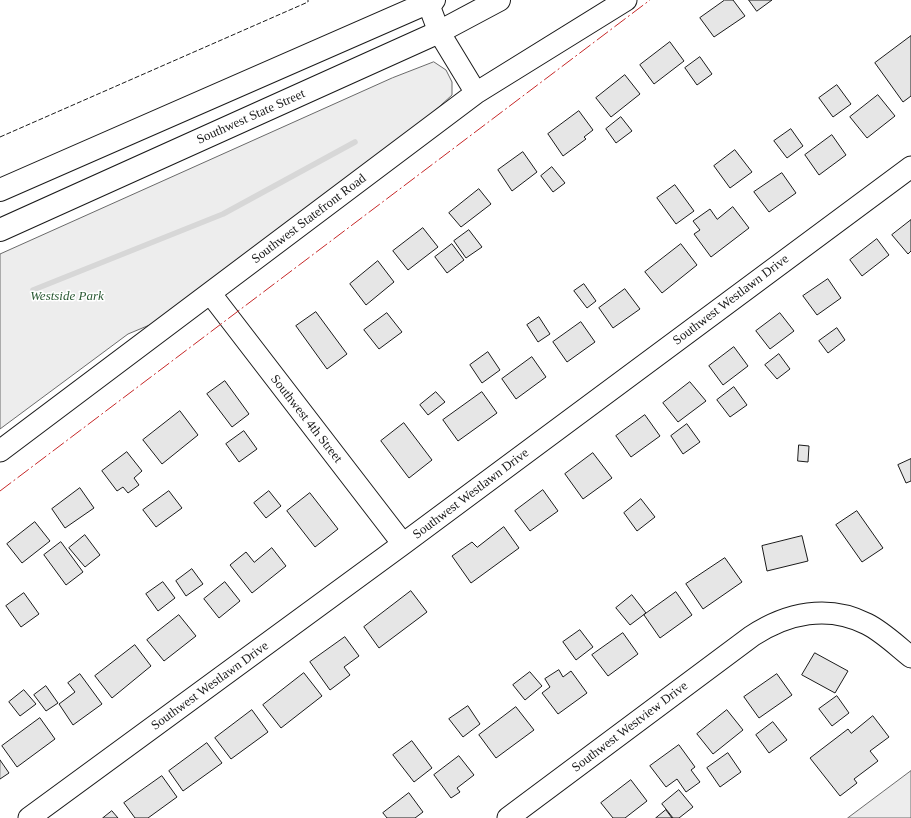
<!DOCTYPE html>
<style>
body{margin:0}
canvas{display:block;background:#fff}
</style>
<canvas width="911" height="818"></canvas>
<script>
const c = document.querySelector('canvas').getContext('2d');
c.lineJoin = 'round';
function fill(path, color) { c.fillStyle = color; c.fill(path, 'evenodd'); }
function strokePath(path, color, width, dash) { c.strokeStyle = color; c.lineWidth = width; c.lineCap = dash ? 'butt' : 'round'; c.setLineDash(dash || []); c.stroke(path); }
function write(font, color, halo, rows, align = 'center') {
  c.font = font + ' Georgia,serif'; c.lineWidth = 3; c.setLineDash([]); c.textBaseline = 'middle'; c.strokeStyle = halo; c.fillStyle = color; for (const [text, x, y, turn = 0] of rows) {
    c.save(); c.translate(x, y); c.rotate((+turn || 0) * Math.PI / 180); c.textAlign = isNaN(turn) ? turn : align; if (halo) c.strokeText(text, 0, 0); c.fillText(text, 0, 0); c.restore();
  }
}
const built = new Path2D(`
 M434 62 446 70 452 82V95L428 117 152 324 128 334 0 429V254L392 78Z
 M911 771V818H848Z`);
const stream = new Path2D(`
 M33 290 223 214 355 142`);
const building = new Path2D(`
 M725 0H733L745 16 714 37 700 18Z
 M749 0H772L757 11Z
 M911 36V96L903 102 875 63Z
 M670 42 684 61 654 84 640 65Z
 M700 57 712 74 697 85 685 68Z
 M625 75 640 94 611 117 596 98Z
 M837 85 851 104 833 117 819 98Z
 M878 95 895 116 867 138 850 117Z
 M579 111 593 130 584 137 586 139 563 156 548 134Z
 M621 117 632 131 616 143 606 129Z
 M791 129 803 146 787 158 774 141Z
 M832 135 846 155 819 175 805 155Z
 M735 150 752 172 730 188 714 166Z
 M523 152 537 172 512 191 498 170Z
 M552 167 565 183 553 192 541 176Z
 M782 173 796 193 769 212 754 192Z
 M675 185 694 211 676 224 657 198Z
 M479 189 491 204 461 227 449 213Z
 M733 207 749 228 711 257 694 234 700 230 693 221 710 209 717 219Z
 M911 220V251L908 254 892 235Z
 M423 228 438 247 408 270 393 251Z
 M469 230 482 247 466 258 454 241Z
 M877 239 889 255 862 276 850 260Z
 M452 244 464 260 447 273 435 257Z
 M681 244 697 265 662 293 645 272Z
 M378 261 394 282 366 305 350 284Z
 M828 279 841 298 817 315 803 296Z
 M584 284 596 301 587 308 574 291Z
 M625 289 640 309 613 328 599 308Z
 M316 312 347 354 327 369 296 326Z
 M387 313 402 332 379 349 364 330Z
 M780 313 794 331 770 349 756 331Z
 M539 317 550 334 538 342 527 325Z
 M581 322 595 342 567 362 553 342Z
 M837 328 845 340 828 353 819 341Z
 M734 347 748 366 723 385 709 366Z
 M488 352 500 370 482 383 470 365Z
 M779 354 790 369 777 379 765 365Z
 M532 357 546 377 516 399 502 379Z
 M225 381 249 414 232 427 207 394Z
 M690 382 706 401 678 422 663 403Z
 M734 387 747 405 730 417 717 400Z
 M436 392 445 402 428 415 420 405Z
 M482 392 497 413 458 441 443 420Z
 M180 411 198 435 162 464 143 440Z
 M645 415 660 436 631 457 616 436Z
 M404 423 432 460 409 478 381 441Z
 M687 424 700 442 683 454 671 436Z
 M244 431 257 449 239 462 226 444Z
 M799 445 809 446 808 462 798 461Z
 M127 452 142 471 134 478 139 485 128 493 123 487 117 491 102 471Z
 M593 453 612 478 583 499 565 474Z
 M911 459V481L906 483 898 465Z
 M80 488 94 508 65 528 52 509Z
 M543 490 558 511 530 531 515 511Z
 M169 491 182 508 156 527 143 510Z
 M269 491 281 506 266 518 254 503Z
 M310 493 338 529 315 547 287 511Z
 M641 499 655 517 637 531 624 513Z
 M857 511 883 548 862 562 836 525Z
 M35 522 50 541 22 563 7 544Z
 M504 527 519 548 471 583 452 556 472 542 477 547Z
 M85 535 100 555 85 567 69 548Z
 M802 536 808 561 767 571 762 546Z
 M61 542 83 572 66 585 44 555Z
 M272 548 286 566 252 593 230 565 246 552 254 562Z
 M725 558 742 582 703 609 686 584Z
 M192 569 203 584 186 596 176 581Z
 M163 582 175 598 158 611 146 594Z
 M225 582 240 601 219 618 204 599Z
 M411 591 427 612 379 648 364 627Z
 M676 592 692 615 660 638 644 615Z
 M24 593 39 614 21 627 6 606Z
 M632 595 646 613 630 625 616 608Z
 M179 615 196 636 164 661 147 640Z
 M580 630 593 647 576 660 563 642Z
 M623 633 638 654 608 676 592 655Z
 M345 637 359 656 344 667 350 675 330 690 310 662Z
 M135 645 151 666 112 698 95 676Z
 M815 653 848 671 835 693 802 675Z
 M559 670 563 677 571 671 587 693 558 714 542 693 550 687 545 679Z
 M530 672 542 686 525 700 513 685Z
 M304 673 322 696 281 728 263 705Z
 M80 674 102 704 73 725 59 704 75 692 68 683Z
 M777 674 792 695 759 718 744 697Z
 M46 686 58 703 46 711 34 695Z
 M24 690 36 704 20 716 9 702Z
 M837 696 849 713 832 726 819 709Z
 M468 706 480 724 463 737 449 719Z
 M516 707 534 730 496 758 479 735Z
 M252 710 268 732 231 759 215 738Z
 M727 710 743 730 713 754 697 734Z
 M873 716 889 737 870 751 878 761 854 779 857 783 840 796 810 758 848 729 851 733Z
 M40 718 55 739 17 767 2 746Z
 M773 722 787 740 769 753 756 735Z
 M412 741 432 768 414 782 393 755Z
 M207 743 222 763 183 791 169 771Z
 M679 745 695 767 691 770 700 782 686 792 677 779 666 787 650 766Z
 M728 753 741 772 720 787 707 768Z
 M459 756 474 775 457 788 460 792 451 798 434 775Z
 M0 760 9 773 0 779Z
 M162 776 177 797 148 818H135L124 803Z
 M631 780 647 801 625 818H613L601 803Z
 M679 790 693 807 679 818H673L662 804Z
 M409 793 423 812 415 818H387L383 813Z
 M666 810 672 818H656Z
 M112 811 118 818H103Z`);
const minor = new Path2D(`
 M427 0 439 32 476 93
 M210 293 403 544
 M0 451 476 93 626 0
 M29 818 403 544 911 167
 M508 818 752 636C787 613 828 604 867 624 883 632 897 646 911 657`);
const major = new Path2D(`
 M0 190 434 0
 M0 230 439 32 499 0`);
const fence = new Path2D(`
 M0 137 308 2V0`);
const power = new Path2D(`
 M0 491 650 0`);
const streetNames = [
 ["Southwest State Street",251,117,-24],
 ["Southwest Statefront Road",309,219,-37],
 ["Southwest Westlawn Drive",731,300,-37],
 ["Southwest 4th Street",306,419,52],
 ["Southwest Westlawn Drive",471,494,-37],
 ["Southwest Westlawn Drive",210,686,-36],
 ["Southwest Westview Drive",630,727,-37]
];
const parkNames = [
 ["Westside Park",67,297]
];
fill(built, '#ededed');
strokePath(built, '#6a6a6a', 1);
strokePath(stream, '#d7d7d7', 5.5);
fill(building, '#e6e6e6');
strokePath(building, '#1a1a1a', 1);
strokePath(minor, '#1a1a1a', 23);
strokePath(major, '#1a1a1a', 24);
strokePath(minor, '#fff', 21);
strokePath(major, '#fff', 22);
strokePath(fence, '#1a1a1a', 1, [5, 2]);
strokePath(power, '#c62828', 1, [14, 3, 2, 3]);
write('13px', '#1a1a1a', '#fff', streetNames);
write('italic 13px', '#2b5a34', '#fff', parkNames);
</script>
